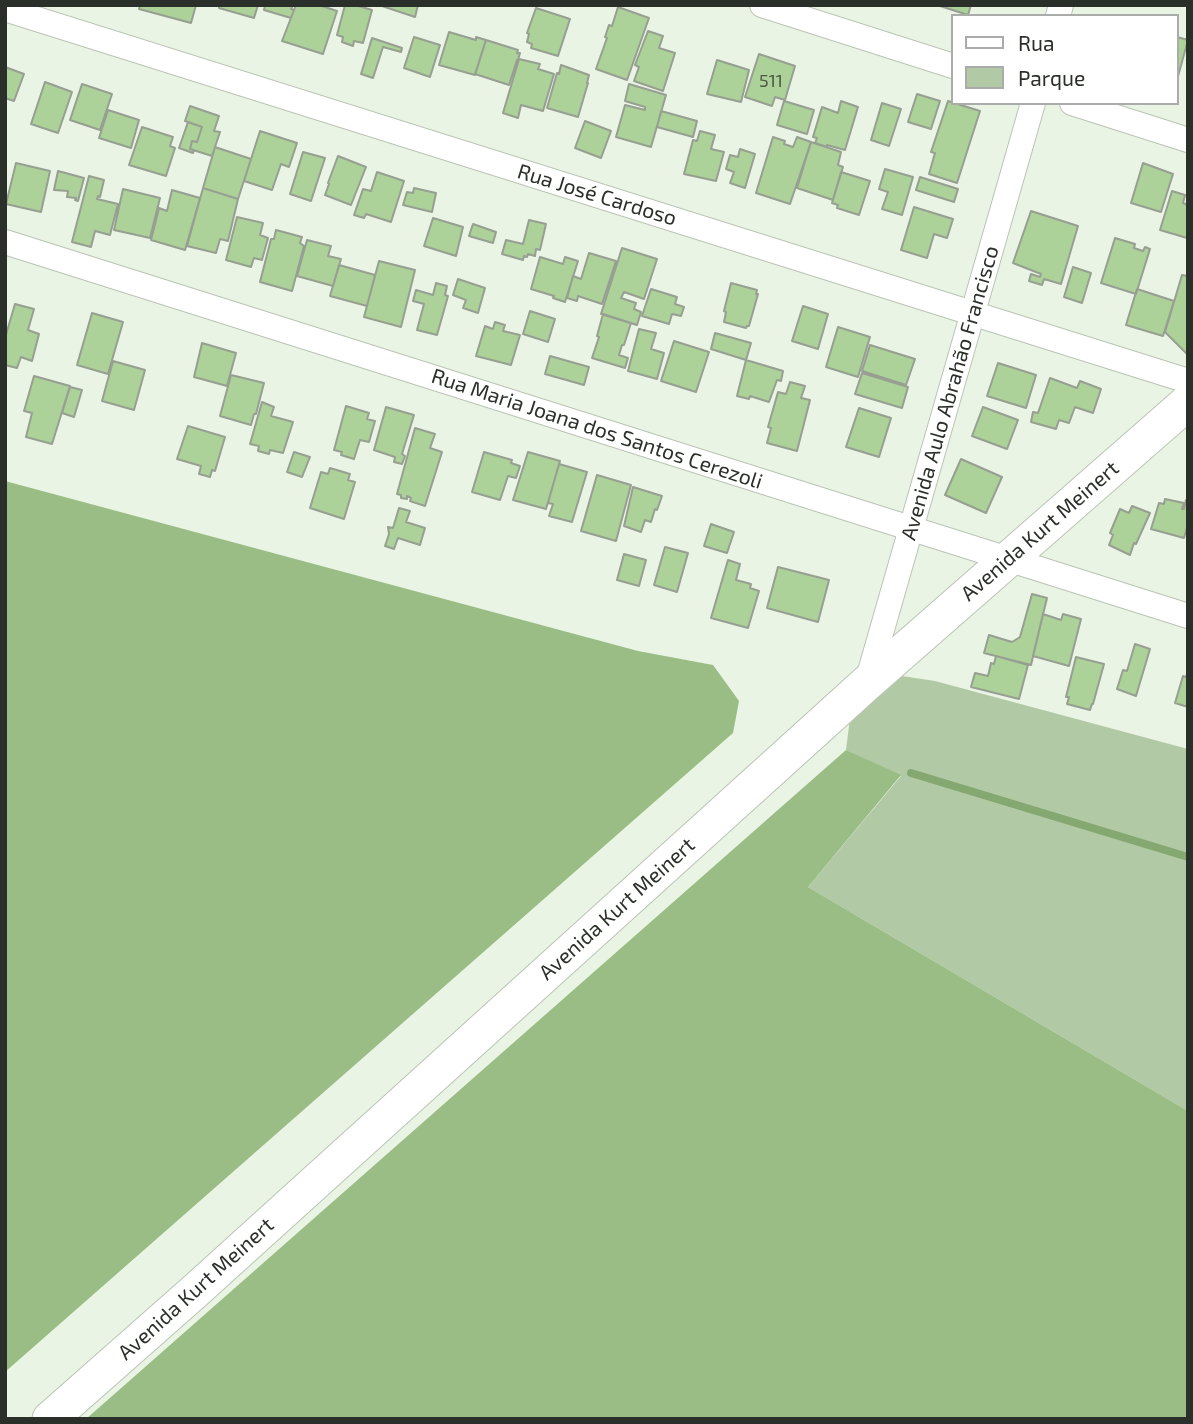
<!DOCTYPE html>
<meta charset="utf-8">
<style>
body{margin:0}
#map{position:relative;width:1193px;height:1424px;overflow:hidden;background:#eaf4e4;font-family:"Exo 2",sans-serif}
canvas{display:block}
.frame{position:absolute;inset:0;border:7px solid #2b2f29;pointer-events:none}
.legend{position:absolute;left:951px;top:14px;width:228px;height:91px;box-sizing:border-box;background:#fff;border:2px solid #aaaca9;margin:0;padding:9px 12px;list-style:none;font-size:21px;color:#2b2f29}
.legend li{display:flex;align-items:center;gap:14px;height:35px}
.legend b{width:35px;border:2px solid #aaaca9}
</style>
<div id="map">
<canvas width="1193" height="1424"></canvas>
<div class="frame"></div>
<ul class="legend">
<li><b style="height:9px;background:#fff"></b>Rua</li>
<li><b style="height:19px;background:#b2c9a6"></b>Parque</li>
</ul>
</div>
<script>
const c = document.querySelector('canvas').getContext('2d');
c.lineJoin = 'round';
function fill(path, color) { c.fillStyle = color; c.fill(path, 'evenodd'); }
function strokePath(path, color, width, dash) { c.strokeStyle = color; c.lineWidth = width; c.lineCap = dash ? 'butt' : 'round'; c.setLineDash(dash || []); c.stroke(path); }
function write(font, color, halo, rows, align = 'center') {
  c.font = font + ' "Exo 2",sans-serif'; c.lineWidth = 5; c.setLineDash([]); c.textBaseline = 'middle'; c.strokeStyle = halo; c.fillStyle = color; for (const [text, x, y, turn = 0] of rows) {
    c.save(); c.translate(x, y); c.rotate((+turn || 0) * Math.PI / 180); c.textAlign = isNaN(turn) ? turn : align; if (halo) c.strokeText(text, 0, 0); c.fillText(text, 0, 0); c.restore();
  }
}
const green = new Path2D(`
 M889 674 935 681 1188 749V1111L808 887 901 776 846 750 851 710Z`);
const forest = new Path2D(`
 M5 481 638 651 713 665 739 701 733 733 5 1372Z
 M846 750 901 775 808 887 1188 1111V1419H86Z`);
const stream = new Path2D(`
 M911 773 1188 857`);
const building = new Path2D(`
 M140 5H196L191 23 139 9Z
 M219 5H258L254 18 219 8Z
 M265 5H293L291 9 294 10 291 18 264 10Z
 M296 5H319L337 11 323 54 282 41Z
 M345 5H355L372 10 363 43 354 41 353 46 342 42 343 37 337 35Z
 M379 5H418L415 17Z
 M937 5H971L968 15Z
 M618 7 649 18 627 80 596 69 607 38 605 37 609 25 612 26Z
 M536 8 570 19 558 56 531 48 532 44 527 42 529 34 527 33Z
 M648 31 663 36 659 48 675 53 663 91 634 81 639 67 635 65Z
 M449 32 476 40V37L486 40 475 75 439 65Z
 M414 37 440 45 430 77 404 68Z
 M1177 37 1188 40 1177 80Z
 M372 38 402 48 401 52 383 47 373 78 361 74Z
 M486 40 518 50 517 53H520L518 60H517L509 85 475 74Z
 M759 54 795 66 785 100 775 97 772 106 745 97Z
 M519 59 540 64 538 69 554 74 543 111 521 105 518 118 503 113Z
 M717 60 749 70 741 102 707 94Z
 M561 65 589 75 587 83H588L578 117 547 108 557 73 559 74Z
 M5 67 24 74 14 101 5 98Z
 M45 82 72 92 58 133 31 124Z
 M82 84 112 94 100 130 70 120Z
 M629 84 666 95 651 147 616 137 625 105 645 110V107L625 101Z
 M917 94 940 101 931 129 908 122Z
 M784 101 814 110 807 134 777 125Z
 M841 101 858 107 845 150 827 145V147L815 143 817 138 813 137 822 107 838 113Z
 M948 101 980 111 957 183 929 174 935 153 931 152Z
 M882 103 901 109 889 146 871 140Z
 M190 106 219 116 214 131 220 132 212 156 190 149 192 141 197 142 202 127 185 121Z
 M108 110 139 120 131 148 99 138Z
 M661 111 697 121 693 137 657 127Z
 M585 121 611 131 601 158 575 148Z
 M188 122 202 127 197 142 192 141 190 149 194 150 193 153 179 148Z
 M142 127 173 137 170 146 175 148 166 176 129 165Z
 M260 131 297 143 289 167 281 164 272 190 244 181Z
 M700 131 715 135 711 149 724 152 716 181 684 174 693 140 697 141Z
 M773 137 785 141 784 144 793 147 797 137 811 142 790 204 756 193Z
 M811 142 841 152 838 165 843 167 833 200 797 188Z
 M215 147 251 159 238 199 203 188Z
 M740 149 755 154 745 188 730 183 734 172 726 169 730 155 738 157Z
 M303 152 325 158 311 201 290 194Z
 M338 156 366 167 351 205 325 195 329 184 328 183Z
 M16 163 50 171 41 212 6 204Z
 M1143 163 1173 174 1161 212 1131 203Z
 M885 169 913 177 902 215 882 209 888 192 879 189Z
 M58 171 84 178 78 201 75 200 76 198 67 197 68 191 54 190Z
 M377 172 404 181 391 222 366 214 364 218 354 215 363 189 371 191Z
 M841 172 870 181 859 215 837 208 838 205 832 203Z
 M89 176 104 180 100 197 98 196 97 199 118 204 110 235 95 231 91 247 72 242Z
 M920 177 958 189 954 202 916 190Z
 M203 188 238 199 228 241 220 239 216 253 187 246Z
 M414 188 436 193 432 212 403 205 407 192 413 193Z
 M123 189 160 198 150 238 114 230Z
 M172 190 200 198 185 250 151 240 159 208 167 211Z
 M1172 191 1185 195 1183 203 1188 205 1187 238 1160 230Z
 M914 207 953 219 947 238 934 234 927 258 901 250Z
 M1031 211 1078 226 1061 284 1044 279 1042 285 1029 281 1031 274 1040 277 1041 274 1013 263Z
 M237 217 263 223 260 235 268 238 262 260 254 258 251 267 226 260Z
 M433 218 463 227 456 256 424 246Z
 M529 220 546 224 540 250 536 249 535 256 528 254 527 257 524 256 523 260 502 254 506 240 523 244Z
 M473 224 496 232 493 243 469 236Z
 M276 230 302 237 300 243 304 246 292 291 260 282 271 239H274Z
 M1115 238 1135 244 1134 248 1143 251 1145 247 1150 249 1136 294 1101 283Z
 M307 240 331 246 328 256 341 259 333 286 297 276Z
 M622 248 657 259 644 299 624 292 621 298 636 303 634 309 641 312 637 325 601 314Z
 M589 253 616 261 602 304 578 296 577 301 567 298 573 276 581 279Z
 M540 257 563 264 565 257 578 261 565 302 553 298 554 296 531 289Z
 M379 261 415 270 401 327 364 317Z
 M339 265 375 275 367 306 330 296Z
 M1073 267 1091 273 1082 303 1064 297Z
 M1182 275 1188 276 1187 354 1165 332Z
 M458 279 485 288 478 313 463 308 466 300 453 295Z
 M436 283 447 286 445 295 448 296 437 335 417 330 424 304 413 301 416 290 433 295Z
 M731 283 757 290 756 294H758L749 326H747L746 328 724 322 726 312 724 311Z
 M651 289 677 297 675 304 684 307 681 316 672 314 669 324 642 316Z
 M1137 289 1174 301 1163 336 1126 325Z
 M15 304 34 309 28 330 39 334 32 361 21 357 17 368 5 365V338Z
 M803 306 828 314 818 349 792 341Z
 M530 311 555 319 548 342 523 334Z
 M92 313 123 322 108 374 77 365Z
 M603 314 631 323 624 345H622L619 355 628 358 625 368 592 358 599 337 597 336Z
 M495 322 505 325 503 331 520 335 511 365 476 356 485 326 493 329Z
 M838 327 870 337 858 377 826 367Z
 M639 329 656 333 651 349 664 353 657 379 628 371Z
 M715 333 751 343 746 360 711 349Z
 M674 341 709 352 696 392 661 381Z
 M202 343 236 353 227 386 194 377Z
 M870 345 915 359 906 385 862 371Z
 M550 356 589 367 584 385 545 374Z
 M746 360 783 371 781 381 777 380 769 402 750 396 749 399 737 396Z
 M113 361 145 370 134 410 102 401Z
 M998 363 1036 375 1026 408 987 396Z
 M862 373 908 387 902 408 855 394Z
 M231 375 264 383 256 414H254L251 425 220 416Z
 M34 376 70 386 52 444 26 437 32 413 24 411Z
 M1050 378 1077 388 1080 381 1101 389 1093 413 1075 407 1069 423 1059 420 1056 429 1031 422 1033 412 1038 413Z
 M790 382 805 386 801 398 810 400 797 451 767 443 771 428 768 427 778 392 786 394Z
 M70 387 82 390 74 417 62 413Z
 M262 402 274 407 271 416 293 422 283 453 270 450 269 454 258 451 259 446 250 444Z
 M346 406 369 413 367 419 375 421 369 442 360 440 354 459 341 455 342 452 334 450Z
 M386 407 414 415 402 454 405 456 402 464 394 462 395 457 374 450Z
 M983 407 1018 420 1007 449 972 436Z
 M859 408 891 418 879 457 846 447Z
 M188 426 225 437 215 471 212 470 210 477 199 474 201 466 177 459Z
 M415 428 435 434 430 448 442 452 425 506 410 501 411 498 407 496V499L401 498V495L397 494Z
 M294 452 310 457 302 477 287 472Z
 M484 452 512 460 511 463 520 466 516 478 508 476 500 500 472 492Z
 M528 452 560 461 546 509 513 500Z
 M961 459 1002 477 986 513 945 495Z
 M559 464 587 472 572 522 549 516 553 504 548 503Z
 M330 468 350 474 348 480 355 482 344 519 310 508 321 472 328 474Z
 M597 475 631 485 616 541 581 531Z
 M633 487 662 496 657 510 655 509 651 522 645 520 641 532 624 526Z
 M1165 499 1184 503 1182 509H1184L1186 500H1188V524L1184 538 1151 529 1159 503 1164 504Z
 M1132 506 1150 513 1136 544 1134 543 1130 555 1109 545 1113 535 1110 533 1120 509 1129 513Z
 M399 508 410 511 406 522 425 528 420 545 398 538 394 549 385 546 389 534 388 527 393 528Z
 M711 524 734 532 727 553 704 546Z
 M665 547 688 553 677 592 654 585Z
 M624 554 646 560 639 586 617 580Z
 M728 560 740 564 736 580 751 584 750 588 759 591 748 628 711 618Z
 M778 567 829 580 818 622 767 608Z
 M1032 594 1047 598 1031 665 984 653 989 635 1012 642 1020 637Z
 M1043 614 1061 620 1063 614 1081 619 1069 666 1033 656Z
 M1135 644 1150 649 1136 696 1117 689 1123 670 1127 671Z
 M996 656 1028 665 1019 699 971 687 975 673 988 676 991 663 994 664Z
 M1076 657 1104 664 1093 704H1092L1090 710 1067 704 1069 697H1066Z
 M1188 671V707L1175 703 1183 676 1186 677Z`);
const street = new Path2D(`
 M762 5 953 66
 M5 9 1188 381
 M1058 16 1061 5
 M1072 103 1188 140
 M5 242 1188 616
 M867 682 1033 103`);
const secondary = new Path2D(`
 M50 1419 194 1292 867 683 1188 402`);
const numberNames = [
 ["511",771,81]
];
const streetNames = [
 ["Rua José Cardoso",597,195,17],
 ["Avenida Aulo Abrahão Francisco",950,393,-74],
 ["Rua Maria Joana dos Santos Cerezoli",597,429,18],
 ["Avenida Kurt Meinert",1040,531,-41],
 ["Avenida Kurt Meinert",617,909,-42],
 ["Avenida Kurt Meinert",196,1289,-42]
];
fill(green, '#b2c9a6');
fill(forest, '#99bd84');
strokePath(stream, '#84a870', 8);
fill(building, '#add299');
strokePath(building, '#969f91', 2);
strokePath(street, '#bac4b5', 26);
strokePath(secondary, '#bac4b5', 37);
strokePath(street, '#fff', 24);
strokePath(secondary, '#fff', 35);
write('18px', '#4c5845', null, numberNames);
write('21px', '#2b2f29', '#fff', streetNames);
</script>
